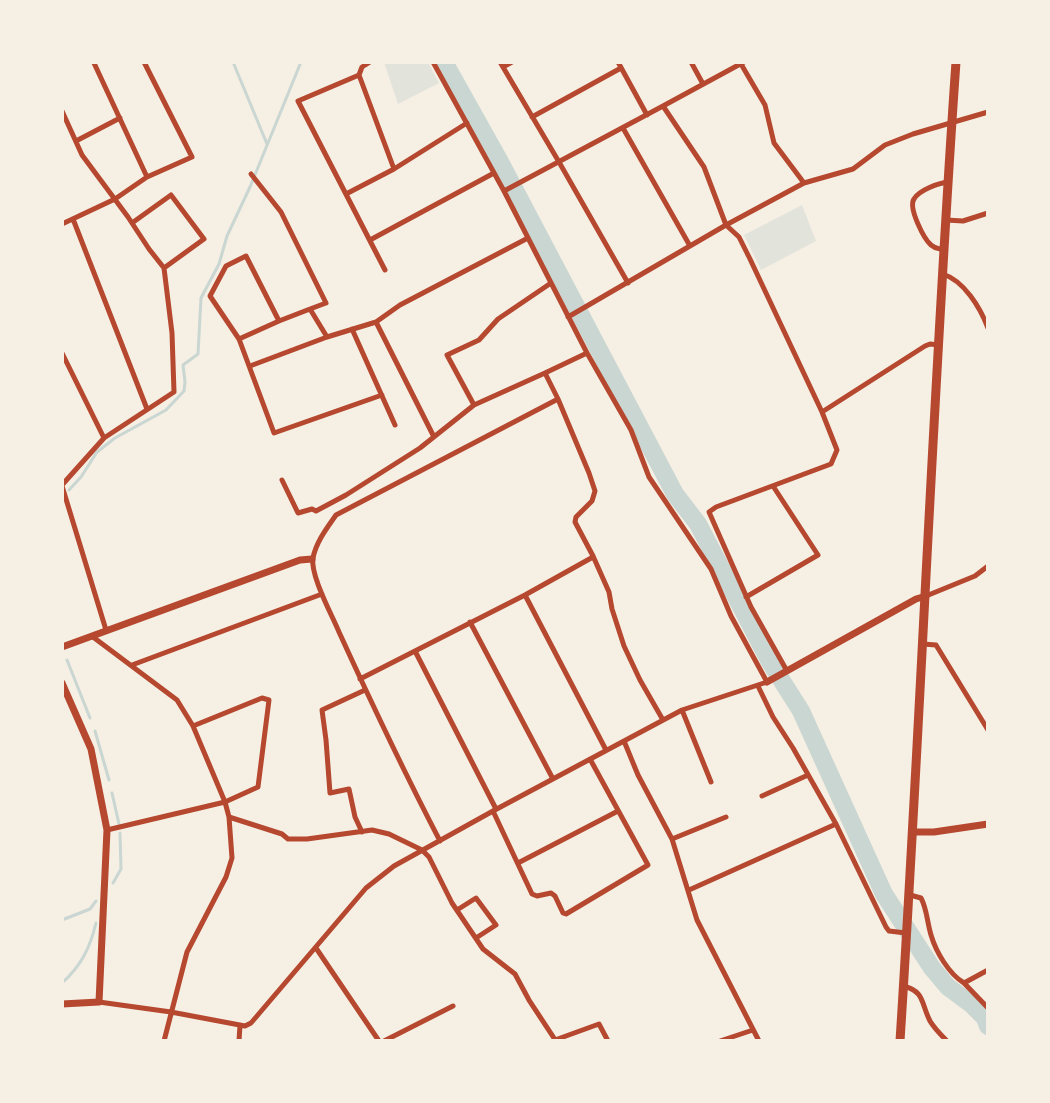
<!DOCTYPE html>
<style>
body{margin:0}
#map{position:relative;width:1050px;height:1103px;overflow:hidden;background:#f6efe4;font-family:"Titillium Web",sans-serif}
canvas{display:block}
.frame{position:absolute;inset:0;border:64px solid #f6efe4;pointer-events:none}
</style>
<div id="map">
<canvas width="1050" height="1103"></canvas>
<div class="frame"></div>
</div>
<script>
const c = document.querySelector('canvas').getContext('2d');
c.lineJoin = 'round';
function fill(path, color) { c.fillStyle = color; c.fill(path, 'evenodd'); }
function strokePath(path, color, width, dash) { c.strokeStyle = color; c.lineWidth = width; c.lineCap = dash ? 'butt' : 'round'; c.setLineDash(dash || []); c.stroke(path); }
const green = new Path2D(`
 M384 62H428L439 83 398 104Z
 M802 205 816 241 761 270 744 235Z`);
const stream = new Path2D(`
 M233 62 267 144
 M69 490 81 477 97 452 115 438 166 410 184 391 185 382 183 365 198 354 201 298 219 264 227 236 250 187 301 62
 M67 660 90 718
 M95 731 109 780
 M112 793 119 824
 M113 883 121 869 120 833
 M62 920 90 909 96 901
 M62 983C81 966 90 948 96 923`);
const river = new Path2D(`
 M444 62 500 162 675 494 698 524 770 662 801 711 884 894 932 968 948 987 971 1004 985 1018 988 1026`);
const minor = new Path2D(`
 M370 62 362 67 359 75 298 101 385 270
 M433 62 504 191 587 353 545 373 558 399 336 515C327 528 316 542 313 558 310 575 332 615 339 632 371 702 404 772 440 841
 M500 62 559 162 628 283
 M618 62 647 115
 M691 62 703 84
 M744 62 663 106 704 167 726 225 804 183 853 169 885 145 913 134 988 112
 M94 63 147 177
 M741 64 765 105 774 143 804 183
 M503 67 512 62
 M62 111 82 155 128 217 149 249 164 268 172 333 174 392 104 438 62 485
 M532 117 621 68
 M623 128 690 246
 M76 141 120 118
 M394 169 467 123
 M251 174 281 212 326 303 310 309 327 337
 M504 191 663 106
 M346 194 394 169 359 75
 M73 219 147 409
 M946 220 963 221 988 213
 M132 223 171 195 204 239 164 268
 M62 224 115 199 147 177 192 157 144 62
 M370 240 494 173
 M943 250C938 248 936 249 931 245 924 239 908 208 914 199 919 190 939 183 948 182
 M943 274C964 281 980 307 988 328
 M568 317 726 225 739 237 750 259 822 412 925 346 930 344 939 345
 M279 321 310 309
 M376 322 434 437
 M352 329 395 425
 M239 339 279 321 246 256 226 266 210 296 239 339 274 433 382 395
 M62 353 104 438
 M250 366 327 337 376 322 400 305 528 238
 M558 399 589 473 595 491 592 501 576 517 575 522 593 556 609 592 612 609 624 646 640 680 663 720
 M474 405 447 355 479 340 498 319 551 283
 M282 480 298 513 312 509 316 511 346 495 420 448 474 405 545 373
 M62 486 106 630
 M525 595 606 750
 M926 596 975 576 988 566
 M746 597 818 555 773 486
 M470 622 553 779
 M93 637 177 700 193 726 225 802 229 817 232 858 226 877 187 952 164 1041
 M923 644 936 645 988 730
 M415 651 496 809
 M132 665 322 594
 M787 671 751 607 709 512 716 507 831 464 837 450 822 412
 M360 679 525 595 593 557
 M758 686 773 717 793 748 836 824 886 927 889 931 906 933
 M682 710 711 782
 M624 741 638 775 672 839 697 920 759 1041
 M762 796 808 775
 M493 811 532 894 537 896 551 893 555 896 563 913 566 914 648 865 590 759
 M229 817 282 834 288 839H307L372 830 389 834 422 850 429 857 452 903 483 949 515 974 529 1000 556 1041
 M107 830 225 802 258 787 269 700 262 698 193 726
 M362 832 355 817 349 789 330 793 326 740 322 710 365 690
 M672 839 726 817
 M518 863 618 811
 M689 890 836 824
 M910 895 921 898C927 909 927 922 931 935 936 952 949 974 964 983L988 970
 M457 910 476 898 496 925 476 938
 M316 948 379 1041
 M964 983 988 1008
 M903 986C925 991 921 1004 930 1021 934 1028 941 1035 947 1041
 M99 1002 171 1012 245 1026 251 1023 366 888 394 866 493 811 682 710 767 682 731 616 711 569 649 477 631 430 587 353
 M555 1040 599 1024 608 1041
 M239 1041 240 1025
 M384 1041 453 1006
 M720 1041 753 1030`);
const tertiary = new Path2D(`
 M62 647 300 560 312 559
 M767 682 916 599 926 596
 M62 683 91 749 107 830 99 1002 62 1004
 M913 832H934L988 824`);
const trunk = new Path2D(`
 M900 1041C921 715 933 388 956 62`);
fill(green, '#e2e4dc');
strokePath(stream, '#c9d6d2', 3);
strokePath(river, '#c9d6d2', 18);
strokePath(minor, '#b5482f', 5);
strokePath(tertiary, '#b5482f', 7);
strokePath(trunk, '#b5482f', 9);
</script>
